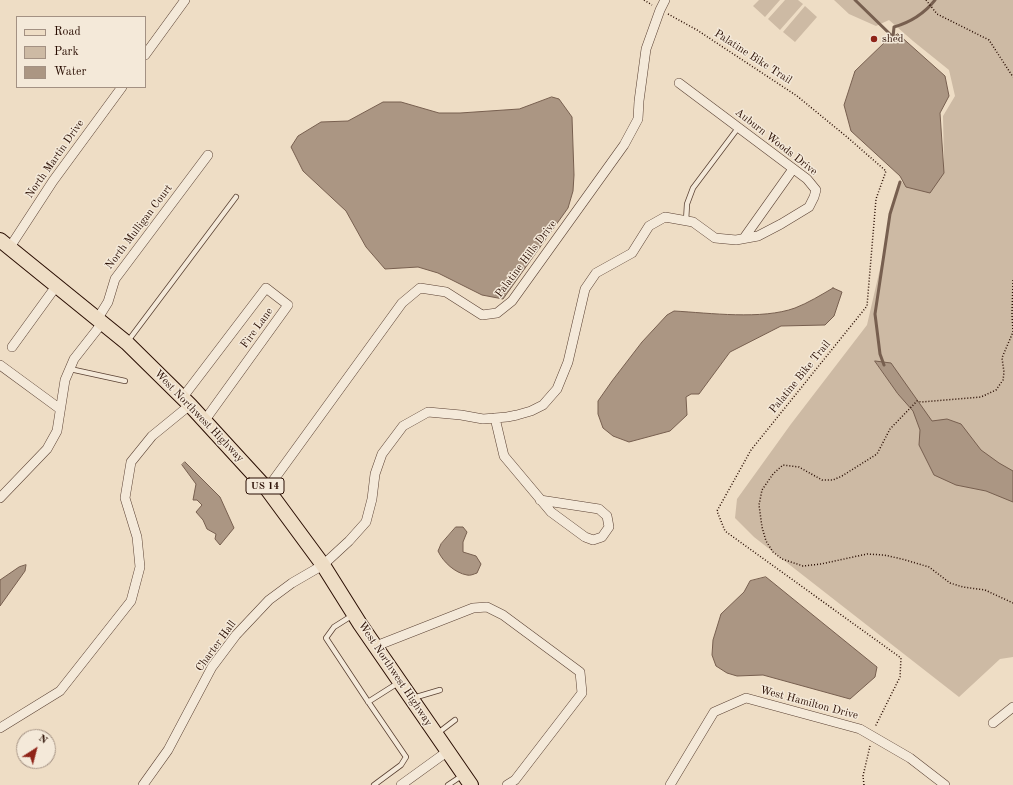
<!DOCTYPE html>
<style>
body{margin:0}
#map{position:relative;width:1013px;height:785px;overflow:hidden;background:#eeddc5;font-family:"Old Standard TT",serif}
canvas{display:block}
.legend{position:absolute;left:16px;top:16px;width:130px;height:72px;box-sizing:border-box;background:#f4e9d9;border:1px solid #a39183;margin:0;padding:5px 7px;list-style:none;font-size:12px;color:#290d02}
.legend li{display:flex;align-items:center;gap:8px;height:20px}
.legend b{width:20px;border:1px solid #a39183}
.north{position:absolute;left:16px;top:729px;width:40px;height:40px;box-sizing:border-box;background:#f4e9d9;border:1px solid #a39183;border-radius:50%;rotate:36deg;font-size:11px;font-weight:700;line-height:16px;text-align:center;color:#290d02}
.north::after{content:'';display:block;margin:auto;width:14px;height:18px;background:#8f2418;clip-path:polygon(50% 0,100% 100%,50% 72%,0 100%)}
</style>
<div id="map">
<canvas width="1013" height="785"></canvas>
<ul class="legend">
<li><b style="height:5px;background:#eeddc5"></b>Road</li>
<li><b style="height:11px;background:#cdbaa4"></b>Park</li>
<li><b style="height:11px;background:#ab9683"></b>Water</li>
</ul>
<div class="north">N</div>
</div>
<script>
const c = document.querySelector('canvas').getContext('2d');
c.lineJoin = 'round';
function fill(path, color) { c.fillStyle = color; c.fill(path, 'evenodd'); }
function strokePath(path, color, width, dash) { c.strokeStyle = color; c.lineWidth = width; c.lineCap = dash ? 'butt' : 'round'; c.setLineDash(dash || []); c.stroke(path); }
function write(font, color, halo, rows, align = 'center') {
  c.font = font + ' "Old Standard TT",serif'; c.lineWidth = 3; c.setLineDash([]); c.textBaseline = 'middle'; c.strokeStyle = halo; c.fillStyle = color; for (const [text, x, y, turn = 0] of rows) {
    c.save(); c.translate(x, y); c.rotate((+turn || 0) * Math.PI / 180); c.textAlign = isNaN(turn) ? turn : align; if (halo) c.strokeText(text, 0, 0); c.fillText(text, 0, 0); c.restore();
  }
}
const green = new Path2D(`
 M759 0H780L765 17 753 6Z
 M785 0H798L803 4 780 30 768 19Z
 M834 0H1013V657L1000 659 959 697 754 537 735 518 737 499 791 424 867 325 885 247 890 214 900 182 913 185 944 165 943 116 955 96 949 70 913 41 889 20 876 26 849 14Z
 M805 6 817 17 795 42 783 32Z`);
const water = new Path2D(`
 M898 34 945 76 949 96 940 113 944 173 930 193 906 187 900 176 851 131 844 105 855 71 885 42Z
 M552 97 559 99 572 117 574 175 573 191 568 208 503 299 482 295 438 273 418 267 385 269 366 247 346 211 303 171 291 147 298 136 321 122 348 121 383 102H401L439 113H460L519 109Z
 M833 288 842 292 834 316 825 325 781 326 730 352 699 394H691L686 397 687 415 670 431 629 442 613 436 603 428 598 414V401L612 381 642 342 667 315 674 311C710 313 762 320 795 308 808 303 821 295 833 288Z
 M875 361 891 363 932 421 947 419 961 424 981 450 999 463 1013 471V502L986 491 956 485 934 475 919 445 920 430 913 411 898 394Z
 M185 462 220 497 234 528 220 545 215 539 216 534 207 529 203 520 196 512 202 505 197 500H193L196 484 182 465Z
 M456 527H463L467 532 463 542V552L476 556 481 564 477 573C474 574 470 576 467 575 455 573 443 562 438 551L441 544Z
 M26 565 25 571 0 606V580L19 567Z
 M766 577 877 667 875 677 850 699 763 675 737 676 727 673 716 666 712 655 713 640 721 614 744 592 750 581Z`);
const stream = new Path2D(`
 M855 0 893 37
 M893 37 894 27C911 22 924 14 935 0
 M884 365 880 354 875 314 890 214 900 182`);
const path = new Path2D(`
 M644 0 652 5
 M926 0 937 14 989 40 1013 77
 M668 14 697 30 797 96 847 137 886 171 876 199 867 306 751 450 717 511 725 531 901 658 900 677 875 727
 M1013 280 1012 314 1013 332 1002 358 1004 372 1003 380 996 390 981 397 921 402 917 401 890 429 877 454 842 476 833 480H822L799 467 783 465 773 474 762 490 759 505 762 527 766 541 773 552 782 559 803 566 821 564 867 554 884 555 902 559 929 567 950 583 963 587 985 590 1013 603
 M864 785 863 776 870 746`);
const lane = new Path2D(`
 M686 221 687 204 693 188 738 128
 M128 341 236 197
 M70 369 125 381
 M353 615 334 627 326 638 367 700 406 757 401 765 374 785
 M413 698 440 690
 M368 702 398 683
 M438 733 455 720
 M448 785 463 775`);
const street = new Path2D(`
 M145 55 185 0
 M744 238 793 169
 M10 247 53 181 122 87
 M98 318 108 302 115 279 208 155
 M12 347 57 285
 M0 365 60 409
 M183 397 266 288 288 305 205 420
 M495 418 504 456 551 512 585 537 593 540 602 537 609 527 607 516 599 509 540 500
 M267 489 402 303 420 288 446 292 482 315 497 313 512 301 624 145 638 119 639 101 646 49 660 10 665 0
 M0 498 47 449 57 431 65 380 74 359 103 322
 M376 646 473 608 487 607 503 615 580 672 582 693 515 780 507 785
 M993 723 1013 707
 M0 728 60 691 131 601 140 567 137 537 125 498 131 462 152 436 190 405
 M143 785 168 750 212 667 236 635 269 600 292 583 323 565 349 541 366 522 372 499 375 474 382 454 403 426 428 412 461 415 483 419 507 417 517 415 531 411 543 405 557 389 568 362 585 289 596 273 632 253 649 226 665 217 693 222 715 238 736 240 758 236 781 224 809 207 814 197 816 190 807 179 679 83
 M401 785 448 751
 M670 785 714 712 746 698 860 729 910 758 945 785`);
const primary = new Path2D(`
 M0 240 127 343 190 405 267 489 323 565 360 624 471 785`);
const markers = [
 [874,39,4,"#8f2418"]
];
const shields = [
 [265,486,38]
];
const shieldNames = [
 ["US 14",265,486]
];
const poiNames = [
 ["shed",882,39]
];
const streetNames = [
 ["Palatine Bike Trail",753,57,33],
 ["Auburn Woods Drive",776,142,38],
 ["North Martin Drive",55,159,-55],
 ["North Mulligan Court",139,227,-53],
 ["Palatine Hills Drive",526,259,-53],
 ["Fire Lane",257,328,-54],
 ["Palatine Bike Trail",800,377,-51],
 ["West Northwest Highway",199,416,46],
 ["Charter Hall",216,646,-54],
 ["West Northwest Highway",395,674,56],
 ["West Hamilton Drive",809,703,15]
];
fill(green, '#cdbaa4');
fill(water, '#ab9683');
strokePath(water, '#775f4f', 1);
strokePath(stream, '#775f4f', 3);
strokePath(lane, '#5a4133', 6);
strokePath(street, '#5a4133', 10);
strokePath(primary, '#290d02', 16);
strokePath(path, '#290d02', 1.5, [1, 2]);
strokePath(lane, '#f4e9d9', 4.5);
strokePath(street, '#f4e9d9', 9);
strokePath(primary, '#eeddc5', 14);
for (const [x, y, r, color] of markers) { const dot = new Path2D(); dot.arc(x, y, r, 0, 2 * Math.PI); c.fillStyle = color; c.fill(dot); strokePath(dot, '#f4e9d9', 1.5); }
for (const [x, y, w] of shields) { const box = new Path2D(); box.roundRect(x - w / 2, y - 8, w, 16, 3); c.fillStyle = '#f4e9d9'; c.fill(box); strokePath(box, '#290d02', 1); }
write('bold 10px', '#290d02', null, shieldNames);
write('11px', '#290d02', '#f4e9d9', poiNames, 'left');
write('11px', '#290d02', '#f4e9d9', streetNames);
</script>
